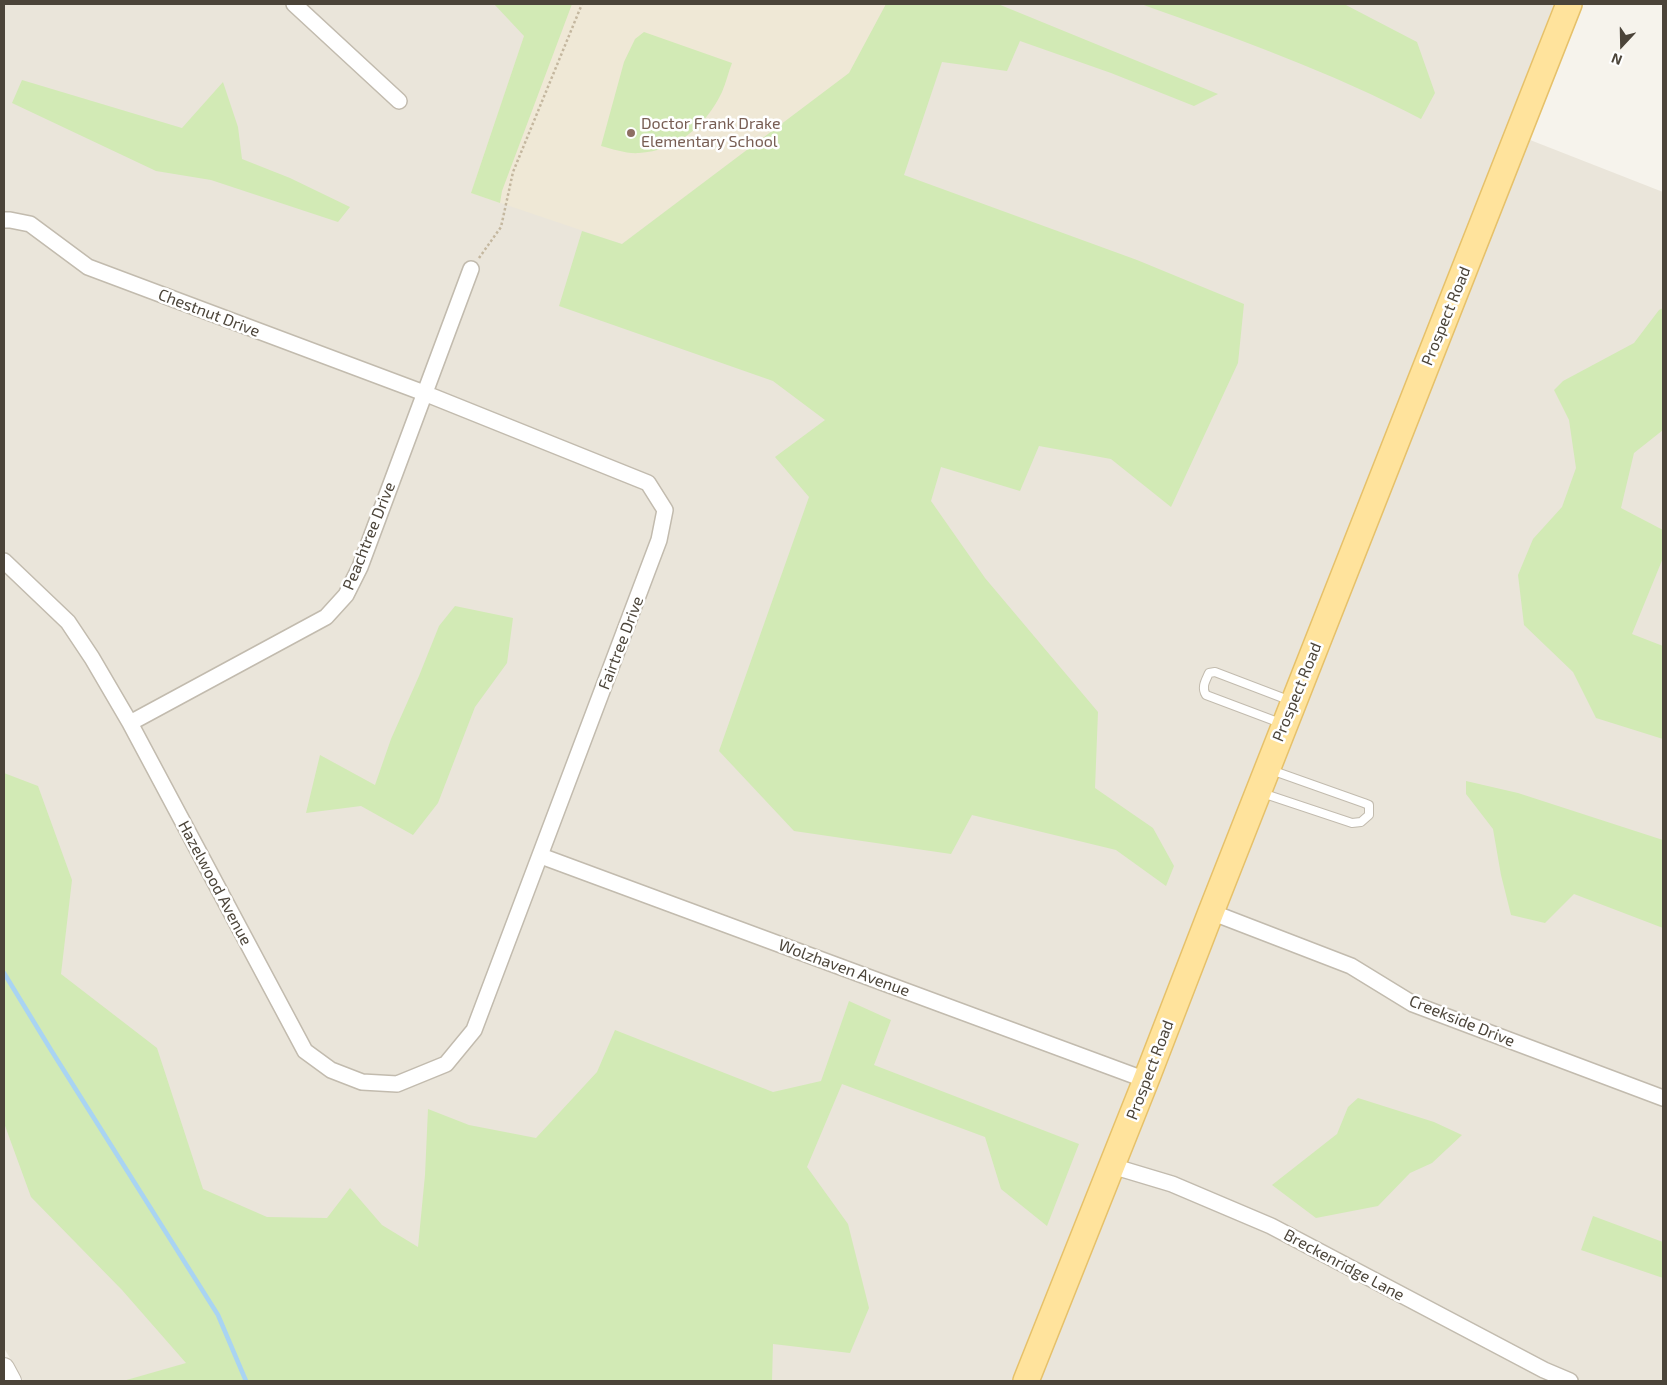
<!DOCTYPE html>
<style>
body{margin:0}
#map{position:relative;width:1667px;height:1385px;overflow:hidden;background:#f6f3ec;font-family:"Exo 2",sans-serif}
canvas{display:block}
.frame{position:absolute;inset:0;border:5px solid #4b4439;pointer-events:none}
.north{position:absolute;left:1597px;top:20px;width:50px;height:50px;-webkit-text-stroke:4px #fff;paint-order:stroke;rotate:201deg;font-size:14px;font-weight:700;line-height:20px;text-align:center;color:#4b4439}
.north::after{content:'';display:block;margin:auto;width:18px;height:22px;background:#4b4439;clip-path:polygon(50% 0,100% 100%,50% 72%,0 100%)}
</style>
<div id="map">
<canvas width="1667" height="1385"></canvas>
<div class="frame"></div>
<div class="north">N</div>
</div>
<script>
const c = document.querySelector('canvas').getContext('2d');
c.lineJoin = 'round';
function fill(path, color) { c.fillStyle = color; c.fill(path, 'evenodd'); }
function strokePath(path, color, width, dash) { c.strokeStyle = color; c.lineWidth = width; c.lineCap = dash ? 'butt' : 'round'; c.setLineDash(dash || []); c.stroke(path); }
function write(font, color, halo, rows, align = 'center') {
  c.font = font + ' "Exo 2",sans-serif'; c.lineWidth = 5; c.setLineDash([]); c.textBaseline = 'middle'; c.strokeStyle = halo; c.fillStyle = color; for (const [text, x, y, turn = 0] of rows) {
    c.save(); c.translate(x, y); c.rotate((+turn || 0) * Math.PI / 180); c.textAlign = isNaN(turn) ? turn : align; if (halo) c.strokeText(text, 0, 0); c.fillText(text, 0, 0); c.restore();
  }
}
const residential = new Path2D(`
 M4 4H1554L1351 529 1211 880 1015 1381H23L4 1348Z
 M1525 138 1663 192V1381H1037Z`);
const education = new Path2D(`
 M535 4H886L850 73 622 244 471 193Z`);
const green = new Path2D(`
 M494 4H572L502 191 500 203 471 193 524 36Z
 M886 4H998L1218 94 1194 106 1111 73 1020 41 1007 71 942 62 904 175 1137 260 1244 304 1238 363 1171 507 1111 459 1039 446 1020 491 941 467 931 501 985 578 1098 712 1095 788 1153 828 1174 866 1166 886 1116 850 972 815 951 854 794 831 719 751 809 497 775 457 825 420 773 381 559 306 582 231 622 244 849 73Z
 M1141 4H1344L1417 42 1435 93 1421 119C1331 72 1236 38 1141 4Z
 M644 32 732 63C728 73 726 83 722 92 706 126 676 151 639 153 627 154 612 149 601 146L624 62 635 39Z
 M22 80 182 128 223 82 238 127 242 159 290 178 350 207 338 222 211 180 156 171 12 103Z
 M1663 308V430L1634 453 1621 508 1663 530V558L1632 634 1663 646V739L1596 718 1573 672 1524 625 1518 575 1533 539 1562 507 1576 468 1569 420 1554 390 1563 381 1634 343 1659 310Z
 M455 606 513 618 507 663 475 707 438 803 413 835 361 806 306 813 320 755 375 785 391 739 419 676 439 626Z
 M4 773 38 786 72 880 61 974 157 1048 203 1189 267 1217 327 1218 350 1188 382 1225 418 1247 425 1175 428 1109 469 1125 536 1138 597 1072 615 1030 773 1092 821 1081 849 1001 891 1020 874 1065 1079 1144 1047 1226 1001 1189 985 1137 842 1084 807 1167 848 1224 869 1308 850 1353 773 1344 772 1381H123L186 1363 122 1290 31 1197 4 1123Z
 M1466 781 1518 793 1663 840V928L1574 894 1545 923 1511 915 1501 875 1493 829 1466 794Z
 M1358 1098 1434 1122 1462 1135 1432 1163 1410 1173 1378 1206 1316 1218 1272 1185 1337 1134 1348 1107Z
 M1593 1216 1663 1242V1278L1581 1250Z`);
const stream = new Path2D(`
 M4 973 51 1050 218 1315 246 1381`);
const path = new Path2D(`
 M479 258 501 227 513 172 582 4`);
const service = new Path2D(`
 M1283 724 1206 695C1201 687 1206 680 1209 673L1215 672 1291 701
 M1262 793 1352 823 1361 822 1369 815V805L1364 803 1271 770`);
const minor = new Path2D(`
 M294 4 399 101
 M4 220H10L30 224 88 267 424 393 648 483 665 510 659 540 474 1030 446 1064 397 1084 362 1082 331 1070 305 1051 130 723 92 658 68 622 4 561
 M130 723 326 617 346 595 360 567 471 269
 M541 856 1146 1080
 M1211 912 1351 966 1413 1004 1663 1098
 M1112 1166 1172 1184 1271 1226 1544 1370 1570 1381`);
const tertiary = new Path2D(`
 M4 1368 11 1381`);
const primary = new Path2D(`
 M1026 1381 1146 1080 1211 912 1569 4`);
const markers = [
 [631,133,5,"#8d6e63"]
];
const educationNames = [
 ["Doctor Frank Drake",641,124],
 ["Elementary School",641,142]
];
const streetNames = [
 ["Chestnut Drive",209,313,21],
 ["Prospect Road",1446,316,-68],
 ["Peachtree Drive",369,536,-68],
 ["Fairtree Drive",621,643,-69],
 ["Prospect Road",1297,692,-68],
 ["Hazelwood Avenue",215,883,62],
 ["Wolzhaven Avenue",844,968,20],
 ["Creekside Drive",1462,1021,22],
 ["Prospect Road",1150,1070,-69],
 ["Breckenridge Lane",1344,1265,28]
];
fill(residential, '#eae5da');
fill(education, '#efe8d6');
fill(green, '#d2eab5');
strokePath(stream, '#a9d4f2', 4.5);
strokePath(service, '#c2bbae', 10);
strokePath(minor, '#c2bbae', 18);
strokePath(tertiary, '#c2bbae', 22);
strokePath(primary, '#e6c16a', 28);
strokePath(path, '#c4b79f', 2.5, [2.5, 2.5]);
strokePath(service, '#fff', 8);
strokePath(minor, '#fff', 15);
strokePath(tertiary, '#fff', 20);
strokePath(primary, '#ffe39c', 25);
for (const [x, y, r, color] of markers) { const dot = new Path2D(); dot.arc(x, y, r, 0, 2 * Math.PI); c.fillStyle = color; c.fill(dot); strokePath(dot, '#fff', 2); }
write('16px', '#785e54', '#fff', educationNames, 'left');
write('16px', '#4b4439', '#fff', streetNames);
</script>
